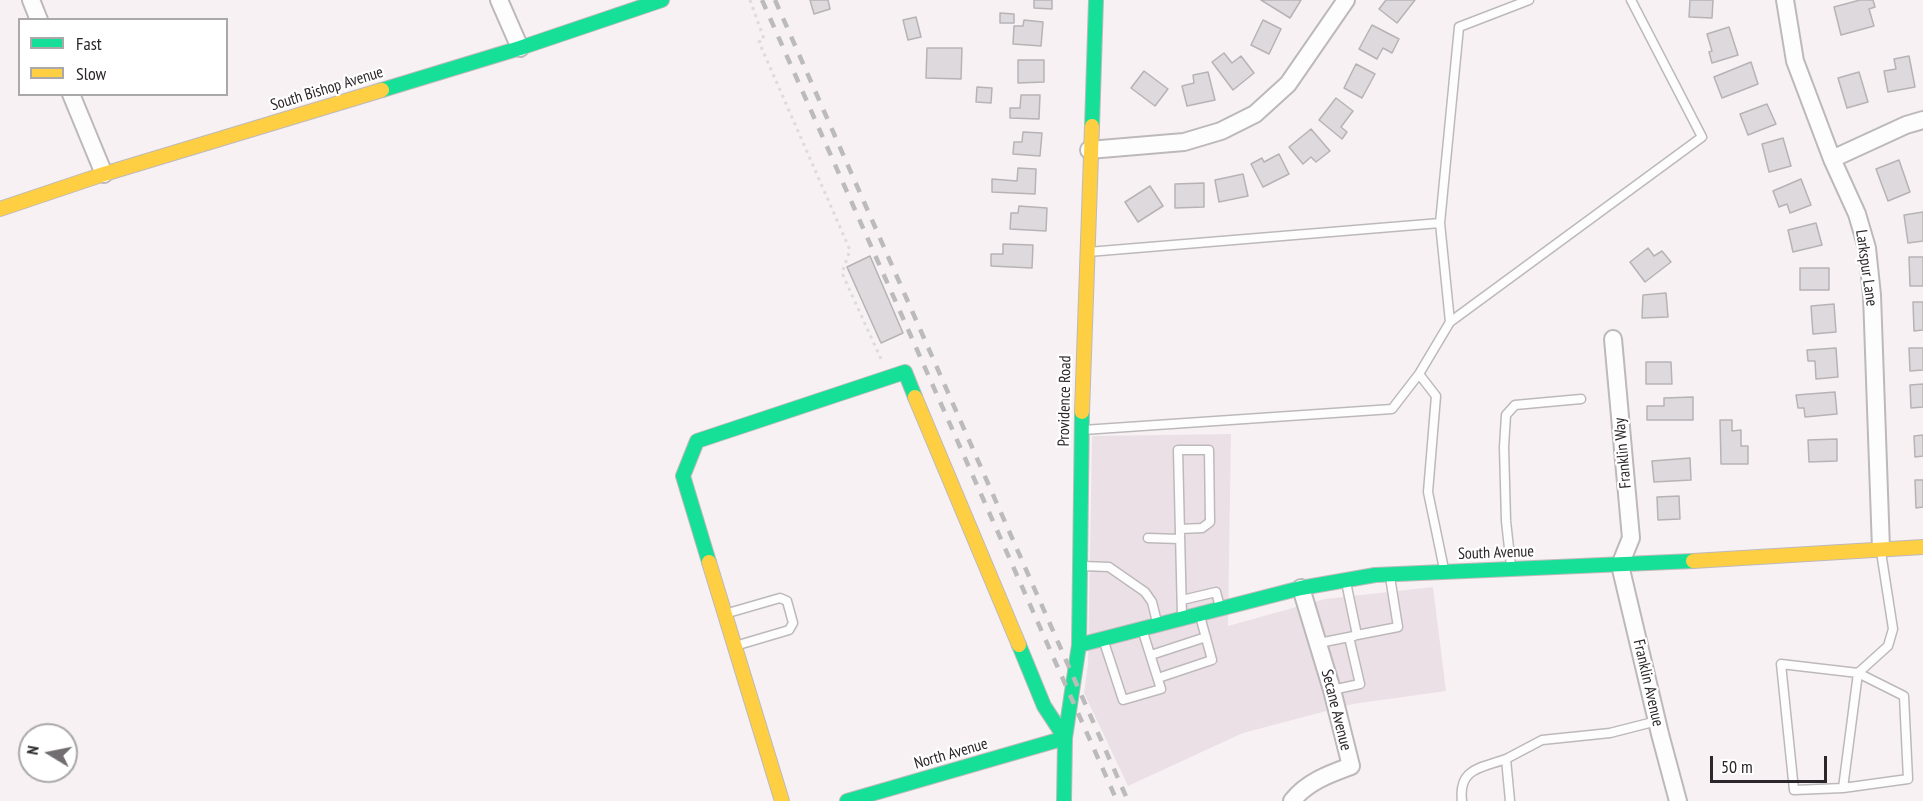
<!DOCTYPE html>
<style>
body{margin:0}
#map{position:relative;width:1923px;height:801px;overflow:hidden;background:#f7f1f4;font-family:"PT Sans Narrow",sans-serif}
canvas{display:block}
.legend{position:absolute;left:18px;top:18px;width:210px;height:78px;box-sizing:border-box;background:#fff;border:2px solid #aaa8a9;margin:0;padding:8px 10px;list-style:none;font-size:18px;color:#2a2629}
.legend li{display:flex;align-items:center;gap:12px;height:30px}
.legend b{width:30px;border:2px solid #aaa8a9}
.north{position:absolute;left:18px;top:723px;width:60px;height:60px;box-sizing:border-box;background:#fff;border:2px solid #aaa8a9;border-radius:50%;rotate:280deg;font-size:16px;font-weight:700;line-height:24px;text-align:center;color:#2a2629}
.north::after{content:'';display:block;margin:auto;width:21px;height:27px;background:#726d70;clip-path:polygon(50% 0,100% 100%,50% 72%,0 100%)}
.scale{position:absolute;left:1710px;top:756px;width:117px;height:27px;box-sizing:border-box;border:3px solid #2a2629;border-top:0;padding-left:8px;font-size:18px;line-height:21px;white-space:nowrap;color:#2a2629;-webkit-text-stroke:4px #fff;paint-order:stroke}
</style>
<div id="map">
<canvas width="1923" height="801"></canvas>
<ul class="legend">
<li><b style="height:8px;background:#16e098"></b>Fast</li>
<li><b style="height:8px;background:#ffcf43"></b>Slow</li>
</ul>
<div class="north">N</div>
<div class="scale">50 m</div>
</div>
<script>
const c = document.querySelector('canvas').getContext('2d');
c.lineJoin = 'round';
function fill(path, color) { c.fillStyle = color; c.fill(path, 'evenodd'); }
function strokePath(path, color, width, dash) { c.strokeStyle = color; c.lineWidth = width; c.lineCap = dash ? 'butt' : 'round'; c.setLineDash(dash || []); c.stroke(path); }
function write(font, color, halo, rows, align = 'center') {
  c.font = font + ' "PT Sans Narrow",sans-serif'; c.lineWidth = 4.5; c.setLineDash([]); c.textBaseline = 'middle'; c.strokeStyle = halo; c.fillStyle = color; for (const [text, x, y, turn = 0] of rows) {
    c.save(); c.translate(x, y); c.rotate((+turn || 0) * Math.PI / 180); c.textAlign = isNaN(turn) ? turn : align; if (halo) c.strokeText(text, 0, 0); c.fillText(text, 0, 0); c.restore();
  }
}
const built = new Path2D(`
 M1231 434 1228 626 1325 599 1433 587 1446 691 1353 704 1243 733 1128 786 1084 693 1088 665 1092 436Z`);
const building = new Path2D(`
 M810 0H828L830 9 814 14Z
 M1034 0H1052V9L1034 8Z
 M1261 0H1301L1290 18Z
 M1386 0H1415L1397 23 1379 9Z
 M1690 0H1713L1712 18 1689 17Z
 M1860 0H1873L1875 7 1869 9 1874 26 1841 35 1834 7Z
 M1000 13 1014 14V23H1000Z
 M916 17 921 37 908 40 903 20Z
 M1024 20 1043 22 1041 46 1013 44 1014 26H1023Z
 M1263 20 1281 29 1269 54 1251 45Z
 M1372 25 1399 39 1392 53 1383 48 1377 59 1359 49Z
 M1729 27 1738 55 1712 63 1709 52 1712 51 1707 34Z
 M927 48H962L961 79 926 78Z
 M1224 53 1232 63 1241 56 1254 73 1233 90 1212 62Z
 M1909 56 1915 87 1888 92 1884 71 1896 69 1894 59Z
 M1018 60H1044V82L1018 83Z
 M1751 62 1758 84 1722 98 1714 77Z
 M1356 64 1375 74 1362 98 1344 88Z
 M1144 71 1168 89 1155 106 1131 88Z
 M1208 72 1215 100 1187 106 1182 86 1194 83 1193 75Z
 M1859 72 1868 102 1847 108 1838 78Z
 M977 87 992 88 991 103 976 102Z
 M1021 95H1040L1039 119 1010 118V108H1020Z
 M1336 98 1353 111 1341 127 1347 132 1342 139 1319 120Z
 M1767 104 1776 124 1748 135 1740 114Z
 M1311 129 1330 151 1316 162 1311 157 1303 164 1289 147Z
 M1023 132 1042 133 1040 156 1013 154 1014 142H1022Z
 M1783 138 1791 166 1769 172 1762 144Z
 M1279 154 1289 174 1263 187 1251 164 1262 158 1264 162Z
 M1899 160 1910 192 1888 201 1876 169Z
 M1018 168 1036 169 1035 194 992 192V179L1017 181Z
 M1243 174 1248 196 1219 202 1215 180Z
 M1801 179 1811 205 1790 213 1787 204 1779 207 1773 191Z
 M1204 183V207L1175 208V184Z
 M1150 186 1163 206 1138 222 1125 202Z
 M1019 206 1047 208 1046 231 1010 229 1011 213H1018Z
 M1923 212V241L1908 243 1904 215Z
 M1816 223 1822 245 1793 252 1788 230Z
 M1003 244 1033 245 1032 268 991 266V254H1003Z
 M1648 248 1654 256 1662 251 1671 262 1645 282 1630 262Z
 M870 256 903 333 881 343 847 267Z
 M1909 257H1923V286H1910Z
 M1800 268H1829V290H1800Z
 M1666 293 1668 317 1642 318 1643 295Z
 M1913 302H1923V330L1914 331Z
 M1834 304 1836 332 1813 334 1811 306Z
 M1836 348 1838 377 1816 379 1815 361H1808L1807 350Z
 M1909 348H1923V370L1910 371Z
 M1646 362H1671L1672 384H1646Z
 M1923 384V407L1911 408 1910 385Z
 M1835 392 1837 414 1805 417 1804 408H1798L1796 395Z
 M1693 397V420H1647V406H1664V398Z
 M1720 420H1732V431L1741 430V446H1748V464H1721Z
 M1923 435V456L1915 457 1914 436Z
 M1837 439V461L1809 462 1808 440Z
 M1690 458 1691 480 1654 482 1652 461Z
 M1915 480H1923V507L1916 508Z
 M1679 496 1680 519 1658 520 1657 497Z`);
const path = new Path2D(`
 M750 0 764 39 759 42 850 250 842 273 881 359`);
const lane = new Path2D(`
 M1088 252 1440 223
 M1450 322 1440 223 1459 27 1529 0
 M1419 374 1436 396 1428 492 1444 569
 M1083 430 1392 409 1419 374 1450 322 1702 137 1631 0
 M1180 529 1202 528 1210 522 1209 450H1178L1182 617
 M1148 538 1180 539
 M1083 566 1109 567 1145 592 1152 602 1157 622
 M1511 566 1506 521 1504 447 1506 415 1515 405 1581 399
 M1346 582 1357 635 1398 627 1390 577
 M1182 600 1216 592 1220 607
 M728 613 780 598 787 601 793 623 789 630 735 646
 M1104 642 1123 700 1161 689 1142 629
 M1319 643 1354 636
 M1151 655 1206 637
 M1158 678 1212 660 1200 616
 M1332 690 1360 684 1349 637
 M1843 788 1908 779 1904 696 1858 673 1781 664 1794 790 1843 788 1858 673 1888 646 1893 629 1881 552
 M1462 801C1458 768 1481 768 1506 759
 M1510 801 1506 759 1542 740 1610 733 1657 721`);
const street = new Path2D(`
 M31 0 39 20
 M499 0 520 48
 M1785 0 1795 61 1832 159 1857 214 1867 248 1872 295 1881 549
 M71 94 104 174
 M1089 150 1184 142 1221 131 1255 114 1288 84 1346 0
 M1832 159 1906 125 1923 120
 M1613 339 1631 538 1620 565 1660 734 1678 801
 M1292 801C1307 782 1329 774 1351 766L1332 690 1301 588`);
const fast = new Path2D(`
 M382 90 520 48 662 0
 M1092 126 1096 0
 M709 562 683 476 697 441 905 372 915 397
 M1079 645 1301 588 1375 575 1693 561
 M847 801 1065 738 1044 706 1019 645
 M1064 801 1065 738 1079 645 1082 412`);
const slow = new Path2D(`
 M0 209 104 174 382 90
 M915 397 1019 645
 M1082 412 1092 126
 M1693 561 1923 547
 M709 562 782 801`);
const rail = new Path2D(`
 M762 0 1117 801
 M775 0 1128 801`);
const streetNames = [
 ["South Bishop Avenue",327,89,-17],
 ["Larkspur Lane",1866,268,82],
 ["Providence Road",1065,401,-89],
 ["Franklin Way",1623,453,-95],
 ["South Avenue",1496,553,-2],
 ["Franklin Avenue",1648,683,77],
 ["Secane Avenue",1336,710,76],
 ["North Avenue",951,754,-16]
];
fill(built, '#ece0e7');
fill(building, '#ded9dc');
strokePath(building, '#b7b3b5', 1.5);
strokePath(lane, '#bdb9bb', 11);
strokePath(street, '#bdb9bb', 20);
strokePath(fast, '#bdb9bb', 16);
strokePath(slow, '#bdb9bb', 16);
strokePath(path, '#dddbdc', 3, [3, 4.5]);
strokePath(lane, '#fefdfd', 8);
strokePath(street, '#fefdfd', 16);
strokePath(fast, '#16e098', 14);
strokePath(slow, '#ffcf43', 14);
strokePath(rail, '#bcbbbc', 4.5, [10, 10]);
write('16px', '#2a2629', '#fff', streetNames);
</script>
